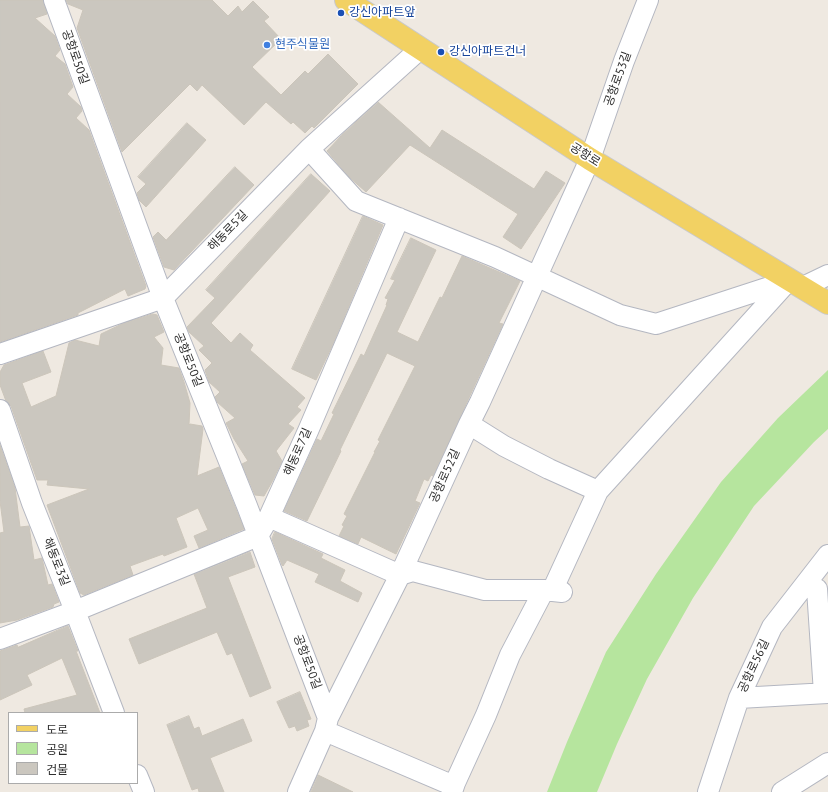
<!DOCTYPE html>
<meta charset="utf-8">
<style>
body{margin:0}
#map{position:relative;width:828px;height:792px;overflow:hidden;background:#efe9e1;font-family:"PT Sans","Noto Sans KR",sans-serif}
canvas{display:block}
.legend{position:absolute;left:8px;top:712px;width:130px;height:72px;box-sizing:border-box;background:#fff;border:1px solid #ababab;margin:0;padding:5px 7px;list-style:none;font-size:12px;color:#2e2e2e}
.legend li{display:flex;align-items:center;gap:8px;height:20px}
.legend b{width:20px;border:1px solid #ababab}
</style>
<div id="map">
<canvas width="828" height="792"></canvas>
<ul class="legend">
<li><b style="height:5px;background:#f2d163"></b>도로</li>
<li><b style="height:11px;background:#b6e59e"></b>공원</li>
<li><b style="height:11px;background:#cbc7bf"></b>건물</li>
</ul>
</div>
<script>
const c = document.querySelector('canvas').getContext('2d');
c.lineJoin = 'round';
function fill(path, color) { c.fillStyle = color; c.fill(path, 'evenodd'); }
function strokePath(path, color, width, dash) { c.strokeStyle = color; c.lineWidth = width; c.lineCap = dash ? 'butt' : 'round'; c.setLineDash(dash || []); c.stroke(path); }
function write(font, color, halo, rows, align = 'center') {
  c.font = font + ' "PT Sans","Noto Sans KR",sans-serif'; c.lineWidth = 3.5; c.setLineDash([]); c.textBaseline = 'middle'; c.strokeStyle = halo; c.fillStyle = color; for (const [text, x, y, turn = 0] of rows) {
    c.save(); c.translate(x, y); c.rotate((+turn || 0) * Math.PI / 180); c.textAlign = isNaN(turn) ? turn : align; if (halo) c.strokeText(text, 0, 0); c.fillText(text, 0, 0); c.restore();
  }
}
const green = new Path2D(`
 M828 370V429L814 442 754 506 693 598 647 679 617 744 597 792H547L567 742 606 652 656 574 721 482 778 418Z`);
const building = new Path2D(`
 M0 0H43L47 14 35 18 55 36 60 50 55 56 65 64 73 87 67 94 81 107 82 111 76 118 89 130 146 286 145 289 128 296 125 289 78 313V315L0 342Z
 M66 0H212L228 16 238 6 242 12 253 1 269 17 264 21 281 39 252 67 281 95 305 71 308 74 328 54 358 84 314 128 312 126 305 133 293 122 291 124 266 102 244 125 202 85 197 91 190 84 122 152 77 28 83 10 68 4Z
 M378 102 430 148 442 130 534 189 546 171 565 183 521 249 503 237 518 214 410 145 366 192 349 177 327 151 341 136Z
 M187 123 206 140 146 207 139 200 137 193 146 184 138 177Z
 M235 167 254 185 174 270 164 267 153 237 158 232 166 240Z
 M311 174 330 191 211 323 231 343 240 333 253 345 250 350 305 398 297 407 301 410 288 424 294 428 276 451 282 461 273 480 264 496 255 495 242 464 248 461 234 439 226 423 235 418 217 402 215 397 220 392 209 382 205 370 212 363 199 350 204 346 189 332 187 327 215 298 206 290Z
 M363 216 383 225 333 344 316 380 292 369Z
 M411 238 436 250 397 332 418 342 440 297 442 298 462 256 520 281 499 323 503 324 433 476 431 475 428 481 424 479 415 501 420 503 396 554 361 537 358 544 339 536 344 526 342 525 347 516 344 514 375 452H374L380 441 378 440 415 366 387 353 340 450 341 451 307 521 284 511 317 439 321 441 334 414 332 413 361 354 364 356 387 305H386L388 299 385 298 395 280 391 279Z
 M153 314 157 315 164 332 154 337 163 348 161 365 179 368 184 382 190 403 189 425 190 424 202 426 203 429 197 476 219 467 244 529 199 548 194 536 208 530 198 508 176 518 187 547 164 556 163 554 130 566 133 575 84 595 80 593 47 505 89 489 47 485 48 480H37L11 406 6 401 0 385V372L4 365 43 351 51 372 22 383 31 407 56 396 69 343 75 340 99 346 101 334 124 323Z
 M0 445 15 488 20 527 29 526 34 560 42 558 48 585 52 584 59 602 54 604 53 607 17 620 0 623V533L4 532 0 501Z
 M275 532 323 554 321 558 345 570 340 581 362 593 358 602 315 582 319 574 287 560 283 566 282 565 272 539Z
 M250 552 255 567 228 577 271 688 250 697 232 653 227 655 217 632 139 664 129 639 207 608 194 574Z
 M68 626 78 651H76L100 713H25L24 709 77 695 62 658 27 675 32 685 0 700V651L17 645 18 647Z
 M300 692 311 719 307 720 309 726 297 731 295 726 289 728 277 702Z
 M189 716 194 729 199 727 202 736 243 719 252 741 210 758 224 792H199L198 788 192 790 167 725Z
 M318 775 353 792H311Z`);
const minor = new Path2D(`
 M54 0 163 298 247 506 328 718
 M309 149 356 201 495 257 620 315 656 324 788 281
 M803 287 828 275
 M0 354 163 298 309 149 420 49
 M0 410 32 503 75 611 114 713
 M469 424 504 446 549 469 598 491
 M269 517 400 575 413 571 485 590H544L562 592
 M817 589 824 693
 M552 591 598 491 788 281
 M0 639 75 611 258 536 269 517 308 431 399 218
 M739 698 828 693
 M325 731 454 786
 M137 775 144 792
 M298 792 325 731 328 718 400 575 469 424 480 402 515 325 590 159 624 61 648 0
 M452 792 455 783 486 715 510 655 544 590
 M708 792 739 698 772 627 828 555
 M782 792 828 763`);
const major = new Path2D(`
 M346 0 590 159 828 303`);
const markers = [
 [341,13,4,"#1a4fb4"],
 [267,45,4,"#3f7fe0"],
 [441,52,4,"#1a4fb4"]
];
const transitNames = [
 ["강신아파트앞",349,13],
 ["강신아파트건너",449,52]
];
const shopNames = [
 ["현주식물원",275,45]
];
const streetNames = [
 ["공항로50길",75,57,70],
 ["공항로53길",618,79,-70],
 ["공항로",585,155,32],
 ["해동로5길",228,231,-46],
 ["공항로50길",188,360,68],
 ["해동로7길",298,452,-66],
 ["공항로52길",445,476,-66],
 ["해동로3길",56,562,68],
 ["공항로50길",307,662,69],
 ["공항로56길",754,666,-65]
];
fill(green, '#b6e59e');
fill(building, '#cbc7bf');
strokePath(building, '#cbc5ba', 1);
strokePath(minor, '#b4b7c1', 22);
strokePath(major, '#c9c9c9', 24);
strokePath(minor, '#fff', 20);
strokePath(major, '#f2d163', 22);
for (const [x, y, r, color] of markers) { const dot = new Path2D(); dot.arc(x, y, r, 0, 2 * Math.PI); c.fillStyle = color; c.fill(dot); strokePath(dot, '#fff', 1.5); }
write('12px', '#164399', '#fff', transitNames, 'left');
write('12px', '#366cbe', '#fff', shopNames, 'left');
write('12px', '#2e2e2e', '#fff', streetNames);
</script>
